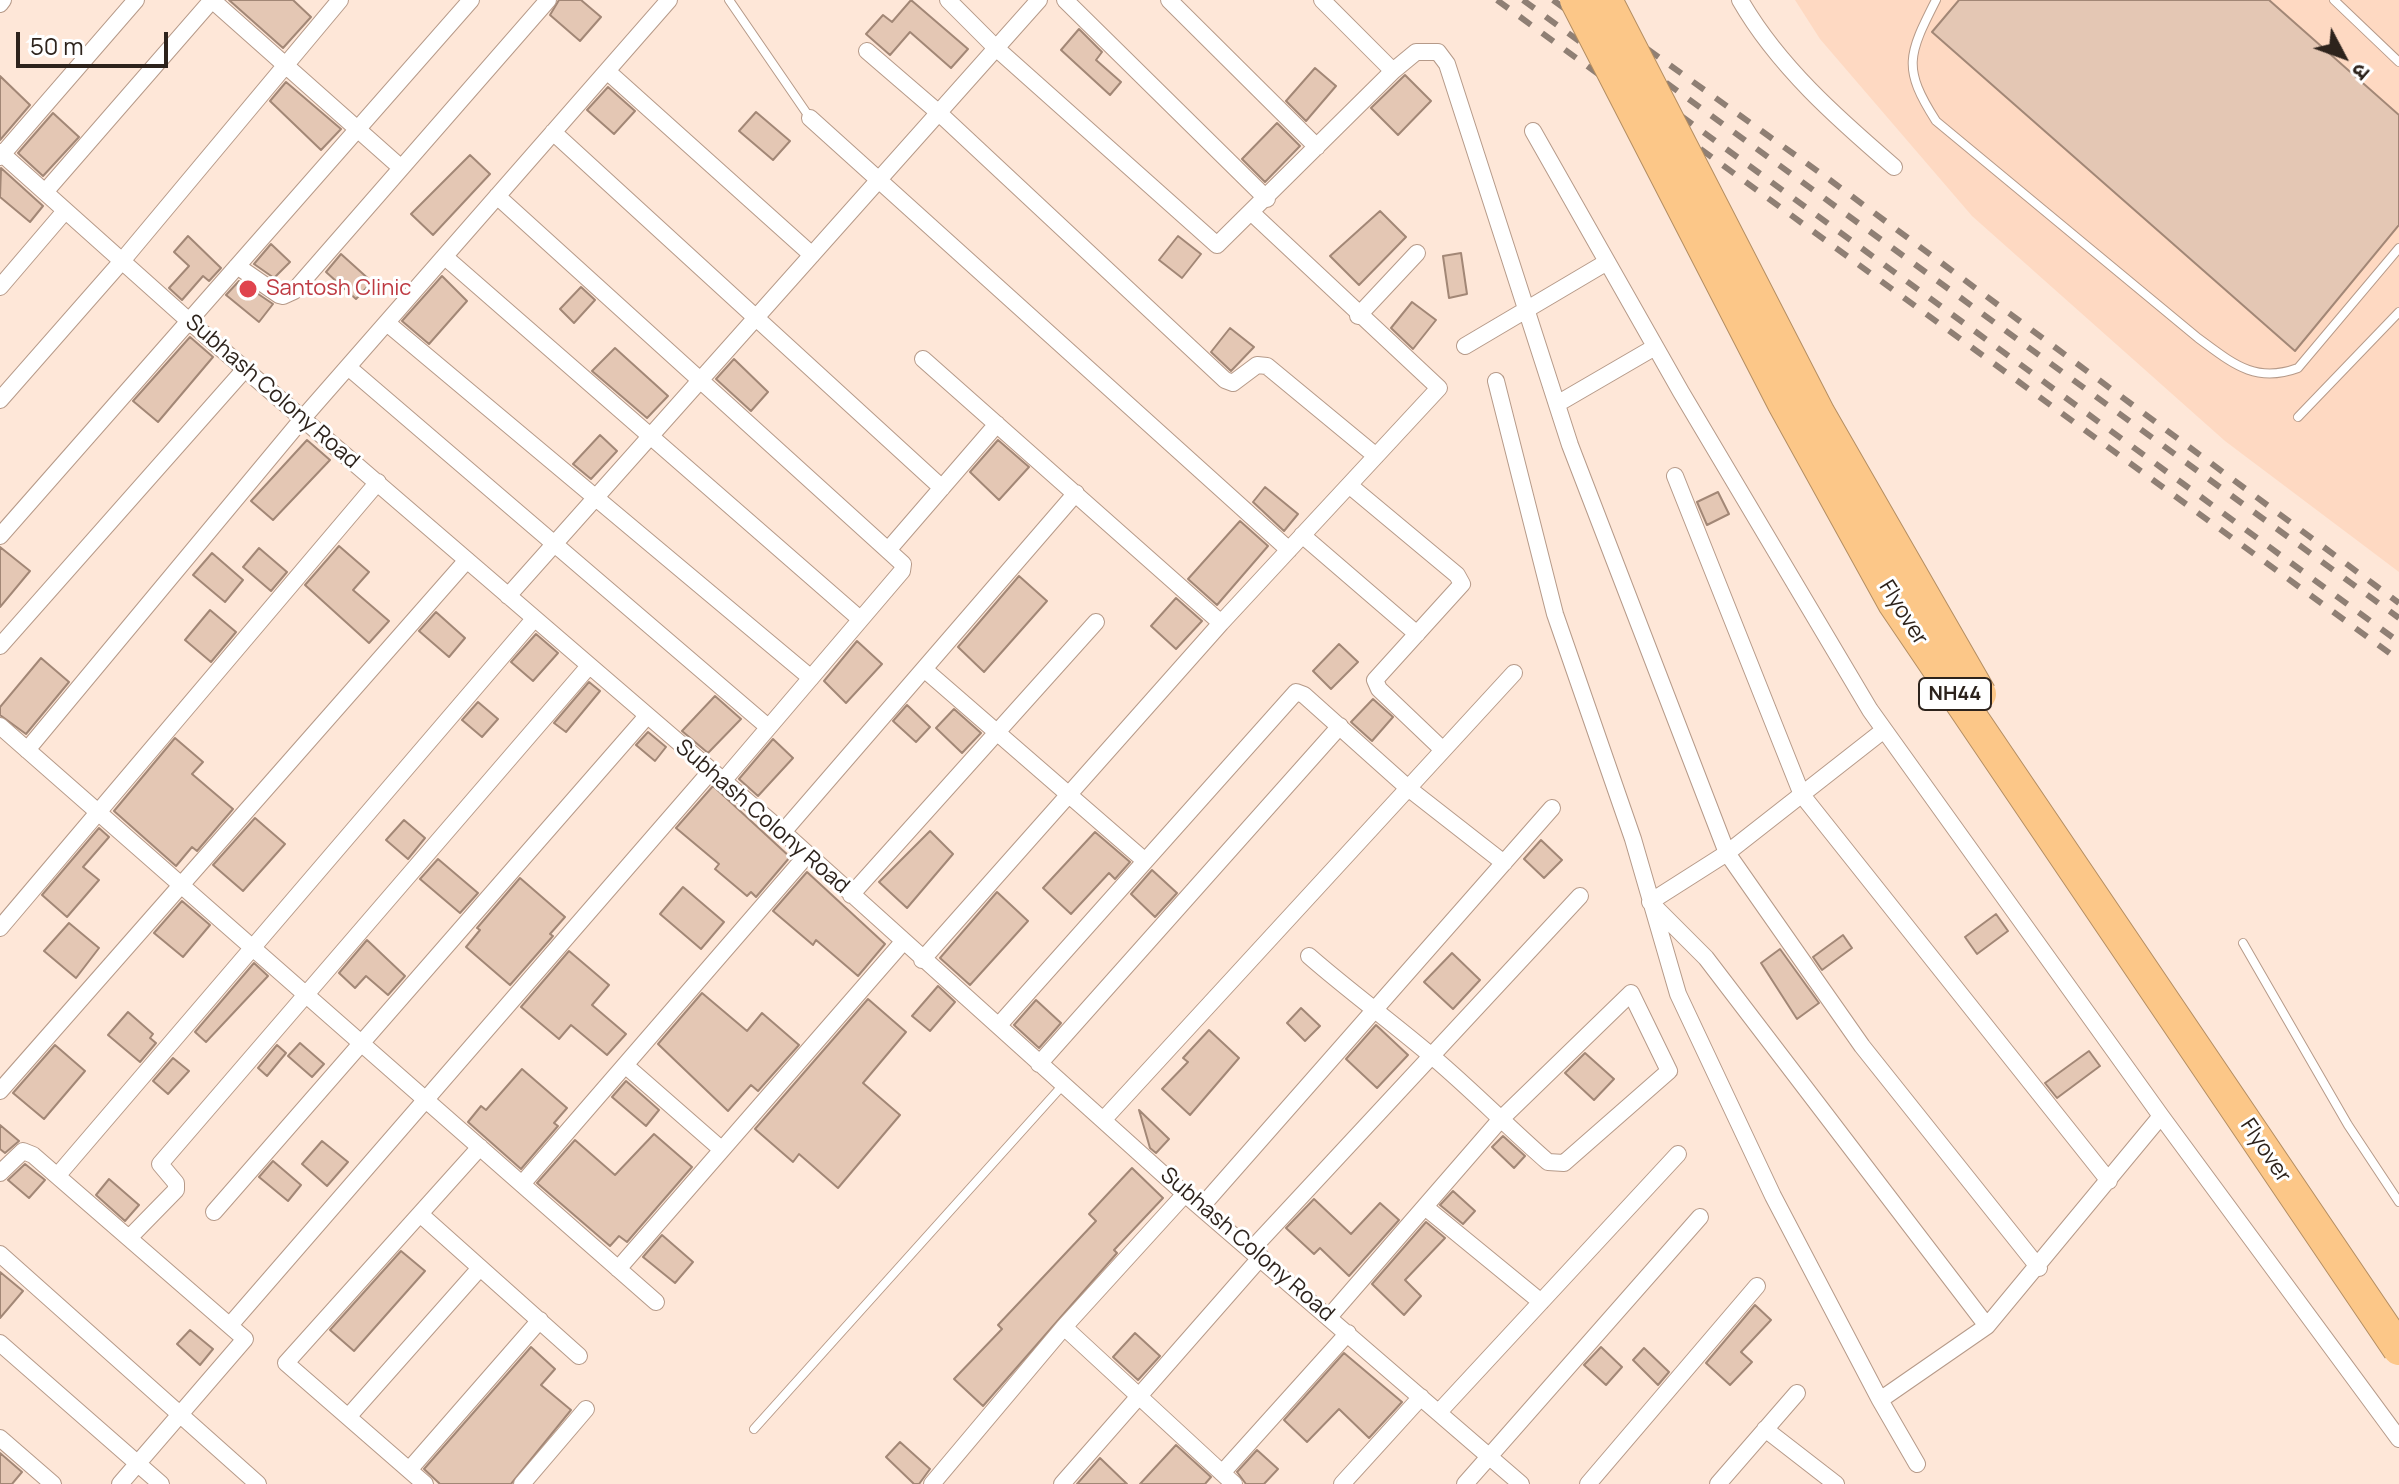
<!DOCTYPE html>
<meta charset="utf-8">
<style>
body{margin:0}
#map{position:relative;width:2399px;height:1484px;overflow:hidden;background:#fee7d8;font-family:Manrope,"Noto Sans Devanagari",sans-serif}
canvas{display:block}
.north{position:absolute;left:2303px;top:16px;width:80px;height:80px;-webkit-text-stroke:6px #fff;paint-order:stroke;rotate:131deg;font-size:22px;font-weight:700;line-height:32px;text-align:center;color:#2d231c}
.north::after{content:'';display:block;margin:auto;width:28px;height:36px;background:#2d231c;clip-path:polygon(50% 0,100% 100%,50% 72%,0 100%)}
.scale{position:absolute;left:16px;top:32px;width:152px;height:36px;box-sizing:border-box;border:4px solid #2d231c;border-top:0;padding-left:10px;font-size:24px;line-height:28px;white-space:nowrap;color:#2d231c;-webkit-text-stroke:6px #fff;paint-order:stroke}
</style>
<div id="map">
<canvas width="2399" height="1484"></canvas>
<div class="north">उ</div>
<div class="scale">50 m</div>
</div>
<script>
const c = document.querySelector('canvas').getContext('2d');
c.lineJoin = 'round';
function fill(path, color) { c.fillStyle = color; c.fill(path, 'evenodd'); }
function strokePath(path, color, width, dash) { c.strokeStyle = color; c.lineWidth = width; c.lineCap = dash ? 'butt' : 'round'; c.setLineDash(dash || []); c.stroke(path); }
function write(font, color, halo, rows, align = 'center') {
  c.font = font + ' Manrope,sans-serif'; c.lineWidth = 6; c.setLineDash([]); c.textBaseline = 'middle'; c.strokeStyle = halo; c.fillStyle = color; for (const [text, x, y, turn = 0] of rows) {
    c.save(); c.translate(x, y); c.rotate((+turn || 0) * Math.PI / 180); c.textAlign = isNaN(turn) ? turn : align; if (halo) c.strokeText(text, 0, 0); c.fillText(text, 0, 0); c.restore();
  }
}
const built = new Path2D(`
 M1795 0H2399V572L2225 441 1972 216 1820 39Z`);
const building = new Path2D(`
 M229 0H293L311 17 283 48Z
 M559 0H581L601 17 580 41 550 15Z
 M911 0 968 49 951 68 910 32 890 55 866 34 883 15 892 22Z
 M1959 0H2269L2399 115V225L2295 351 1932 32Z
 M1079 29 1102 52 1096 60 1121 82 1110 95 1061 50Z
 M1315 68 1336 86 1306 121 1286 101Z
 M1405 75 1431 101 1398 135 1371 108Z
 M0 76 30 105 0 140Z
 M286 82 341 129 321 150 270 101Z
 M608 87 635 111 614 134 587 110Z
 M756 112 790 141 773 160 739 131Z
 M53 113 79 137 43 176 18 153Z
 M1277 123 1300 146 1265 182 1242 159Z
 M470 155 490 174 433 235 411 214Z
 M1 168 43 206 30 222 0 197Z
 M1380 211 1406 237 1359 285 1330 256Z
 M188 236 221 268 209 281 203 276 182 300 169 288 189 266 174 252Z
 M1178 236 1201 254 1182 278 1159 260Z
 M271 244 290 262 274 278 254 264Z
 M1461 253 1467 294 1449 298 1443 256Z
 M341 254 372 282 356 299 326 272Z
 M442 276 467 301 429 344 402 321Z
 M239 281 273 304 259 322 226 295Z
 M581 287 595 300 574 323 560 309Z
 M1412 302 1436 320 1413 349 1391 328Z
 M1230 328 1254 347 1231 371 1211 352Z
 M190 337 213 357 158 422 133 401Z
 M615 348 668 396 647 418 592 371Z
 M734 359 768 392 751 411 716 379Z
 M600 435 617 451 591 479 573 464Z
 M307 440 330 460 273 520 251 501Z
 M998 440 1029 467 999 500 970 472Z
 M1265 487 1298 514 1284 531 1253 502Z
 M1718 492 1729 514 1707 525 1697 502Z
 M1240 521 1268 546 1217 605 1188 579Z
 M339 546 369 572 353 590 389 621 369 643 305 585Z
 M0 547 30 571 0 607Z
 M259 548 287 572 271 591 243 567Z
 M212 553 243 580 225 602 193 575Z
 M1019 576 1047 601 984 672 958 647Z
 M1176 598 1202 621 1176 649 1151 626Z
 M210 610 236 632 211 662 185 640Z
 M436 612 465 638 449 657 419 631Z
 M536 634 558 653 533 681 511 662Z
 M857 641 882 664 846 703 824 681Z
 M1339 644 1358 662 1331 689 1313 671Z
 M41 658 69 682 26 734 0 715V707Z
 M589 682 600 691 566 732 554 723Z
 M715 696 741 719 708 753 682 731Z
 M1373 699 1393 717 1372 741 1351 722Z
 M478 702 498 719 482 737 462 720Z
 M907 705 930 727 916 742 893 721Z
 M954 709 981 733 962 753 936 728Z
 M648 732 666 747 655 761 636 745Z
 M175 738 203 762 192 774 233 809 197 851 192 847 176 866 114 811Z
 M773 739 793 758 758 796 739 779Z
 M713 786 790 857 756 897 751 892 747 896 715 869 719 864 676 828Z
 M255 818 285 844 243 891 213 865Z
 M404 820 425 838 408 859 386 840Z
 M99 828 109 837 83 867 99 880 67 917 42 895Z
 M930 831 953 854 907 908 879 882Z
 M1095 832 1130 862 1115 879 1109 873 1071 914 1043 888Z
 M1541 840 1562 860 1544 878 1524 859Z
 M438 859 478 893 460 913 420 879Z
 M1152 870 1177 893 1155 917 1131 894Z
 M807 872 885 944 858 976 816 940 813 945 773 911Z
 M520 878 565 917 550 934 553 936 510 985 466 947 480 930 477 928Z
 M683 887 724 922 701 949 660 914Z
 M997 892 1028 921 970 985 940 958Z
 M182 901 210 925 183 957 154 933Z
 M1996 914 2008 931 1977 954 1965 937Z
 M69 923 99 948 76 978 44 951Z
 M1843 935 1852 948 1822 970 1813 957Z
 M367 940 405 976 388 995 366 976 355 988 339 973Z
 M1780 949 1819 1003 1797 1019 1761 963Z
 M569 951 609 985 592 1005 626 1034 607 1055 571 1025 559 1039 521 1007Z
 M1452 953 1480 980 1453 1009 1424 982Z
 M254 963 268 976 206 1042 195 1032Z
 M938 986 955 1002 930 1031 912 1016Z
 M702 993 747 1031 762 1013 799 1045 758 1091 751 1085 728 1111 658 1044Z
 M868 999 906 1032 863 1083 900 1115 838 1188 799 1154 793 1162 755 1129Z
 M1036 1000 1061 1023 1039 1048 1014 1025Z
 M1301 1008 1320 1026 1305 1041 1287 1023Z
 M128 1012 153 1034 150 1038 156 1043 140 1062 108 1035Z
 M1376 1025 1408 1055 1377 1088 1346 1059Z
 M1209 1030 1239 1058 1190 1115 1162 1089 1188 1062 1183 1058Z
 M300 1043 324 1064 312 1077 288 1056Z
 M55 1045 85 1071 44 1119 13 1093Z
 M277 1045 286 1053 267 1076 258 1068Z
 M2089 1051 2100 1066 2057 1098 2045 1083Z
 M1585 1053 1614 1079 1594 1100 1565 1073Z
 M173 1058 189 1071 168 1094 153 1081Z
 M522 1069 567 1108 554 1123 558 1126 521 1169 468 1122 481 1106 486 1110Z
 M626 1081 659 1110 646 1126 612 1097Z
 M1139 1110 1169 1139 1156 1153 1150 1148Z
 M0 1125 19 1141 5 1153 0 1149Z
 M654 1134 692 1167 627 1242 619 1236 610 1246 537 1183 575 1140 615 1175Z
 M1503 1136 1525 1156 1514 1168 1492 1147Z
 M322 1141 348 1162 327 1186 302 1164Z
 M273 1161 301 1185 288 1201 259 1177Z
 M25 1164 45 1180 29 1198 8 1180Z
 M1132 1168 1163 1198 1114 1250 1117 1253 983 1406 954 1379 1002 1329 998 1325 1096 1221 1089 1214Z
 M109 1179 139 1205 125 1221 96 1195Z
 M1453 1191 1475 1211 1463 1224 1440 1205Z
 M1314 1199 1351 1234 1380 1203 1399 1220 1349 1276 1320 1248 1314 1254 1286 1228Z
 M1426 1222 1445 1238 1405 1280 1421 1296 1404 1315 1372 1284Z
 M662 1235 693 1262 675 1283 643 1257Z
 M401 1251 425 1271 354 1351 330 1330Z
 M0 1272 23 1291 0 1318Z
 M1755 1305 1771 1320 1741 1352 1752 1362 1730 1385 1706 1363Z
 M190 1330 213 1349 200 1365 177 1344Z
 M1135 1333 1160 1356 1138 1380 1113 1357Z
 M531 1347 555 1369 541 1385 571 1410 511 1484H440L424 1469Z
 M1601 1347 1622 1367 1606 1385 1584 1365Z
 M1644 1348 1669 1372 1658 1385 1633 1360Z
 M1344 1353 1402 1402 1369 1438 1339 1409 1307 1442 1284 1420Z
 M900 1442 930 1469 919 1484H914L886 1457Z
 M1176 1445 1211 1477 1205 1484H1140Z
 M1257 1450 1278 1469 1264 1484H1246L1237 1472Z
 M0 1453 22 1472 12 1484H0Z
 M1100 1458 1127 1484H1077Z`);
const lane = new Path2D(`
 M729 0 810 118
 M1936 0C1908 55 1902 68 1936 121L2198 338C2232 363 2255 384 2298 368L2399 248
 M2334 0 2399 62
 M2298 417 2399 312
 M2243 943 2348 1125 2399 1202
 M754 1429 1063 1085`);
const street = new Path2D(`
 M212 0 399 166
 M948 0 996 48 1217 245 1393 71 1416 52H1438L1447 64 1570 445 1727 853 1862 1046 2039 1268
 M1065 0 1267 199
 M1169 0 1317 147
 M1322 0 1393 71
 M1740 0C1778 66 1837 118 1894 167
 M0 4 3 0
 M867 51 939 113 1225 380 1233 383 1257 365 1267 366 1376 456
 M607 71 812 255
 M810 118 1289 550
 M1533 131 1681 392 1870 710 2161 1116 2399 1439
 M553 132 942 488
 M0 152 189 321 783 832 1185 1194 1521 1484
 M0 157 136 0
 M45 192 212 0
 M497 196 903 564 902 571 723 781
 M445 257 860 619
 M237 266 279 295 283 296 294 291 548 0
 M0 287 65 211
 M1358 316 1417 253
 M387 323 811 678
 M1465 346 1607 262
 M923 359 1221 623
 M348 367 768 727
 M1496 381 1555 614 1633 839 1678 994 1773 1196 1880 1400 1987 1326 2161 1116
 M0 400 122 261 340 0
 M1557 404 1655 347
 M1675 476 1802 795 2109 1181
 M1349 485 1457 575 1462 584 1375 680 1379 689 1443 750
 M1302 535 1417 634
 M0 536 471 0
 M889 549 997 424
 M508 596 1039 0
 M0 646 245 369
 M924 669 1144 860
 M0 726 656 1302
 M1884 730 1727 853 1650 902 1706 958 1987 1326
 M27 750 303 418 669 0
 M783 832 1076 493
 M851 895 1096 622
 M0 928 378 482
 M1309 956C1349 991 1393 1023 1434 1058 1473 1091 1509 1128 1548 1162L1564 1163 1669 1071 1631 993 1500 1120 1329 1317
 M922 960 1221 623 1439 388 1253 214
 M999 1025 1296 692 1304 695 1408 788 1504 863
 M1039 1064 1340 726
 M625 1065 721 1149
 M0 1091 467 560
 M1105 1118 1514 673
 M0 1173 23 1151 33 1155 245 1339 120 1484
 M58 1175 534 619
 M522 1184 807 855
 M1202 1206 1552 808
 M1425 1207 1541 1302
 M214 1212 647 716
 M420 1214 579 1356
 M130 1237 176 1190V1183L160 1164 589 666
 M1252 1249 1580 896
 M0 1254 258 1484
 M618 1269 903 942
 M231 1324 710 772
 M1064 1327 1234 1484
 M0 1343 161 1484
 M1880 1400 1917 1464
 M1439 1412 1678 1154
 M348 1417 480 1268
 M1765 1429 1836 1484
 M0 1438 53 1484
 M409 1470 540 1320
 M1222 1473 1348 1333
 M425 1484 286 1363 480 1147
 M522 1484 586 1409
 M932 1484 1064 1327 1185 1194
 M1062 1484 1261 1257
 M1342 1484 1421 1397
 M1465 1484 1700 1217
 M1588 1484 1757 1286
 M1718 1484 1797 1393`);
const rail = new Path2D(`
 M1497 0 2399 660
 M1523 0 2399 642
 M1553 0 2399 618
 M1579 0 1830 180 2399 603`);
const highwayBridge = new Path2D(`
 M1576 0 1783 402 1894 603 2399 1349
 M1606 0 1819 414 1980 694`);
const markers = [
 [248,289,10,"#e0444e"]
];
const shields = [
 [1955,694,72]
];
const shieldNames = [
 ["NH44",1955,694]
];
const healthNames = [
 ["Santosh Clinic",266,289]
];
const streetNames = [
 ["Subhash Colony Road",272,392,41],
 ["Flyover",1903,613,58],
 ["Subhash Colony Road",762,817,41],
 ["Flyover",2265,1151,56],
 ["Subhash Colony Road",1247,1245,41]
];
fill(built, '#fed9c2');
fill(building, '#e4c7b4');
strokePath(building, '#a28776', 2);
strokePath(lane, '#b69a89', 10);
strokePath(street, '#b69a89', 18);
strokePath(lane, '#fff', 8);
strokePath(street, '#fff', 16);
strokePath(rail, '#8f7f74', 6, [14, 14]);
strokePath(highwayBridge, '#b48e62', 34, []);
strokePath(highwayBridge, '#fcc788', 32);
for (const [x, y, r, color] of markers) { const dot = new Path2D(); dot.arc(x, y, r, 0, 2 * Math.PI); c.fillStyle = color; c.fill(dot); strokePath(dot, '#fff', 3); }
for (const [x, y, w] of shields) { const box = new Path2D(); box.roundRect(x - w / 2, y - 16, w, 32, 6); c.fillStyle = '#fff'; c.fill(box); strokePath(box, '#2d231c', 2); }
write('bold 20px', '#2d231c', null, shieldNames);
write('22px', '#be3a42', '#fff', healthNames, 'left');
write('22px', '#2d231c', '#fff', streetNames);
</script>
